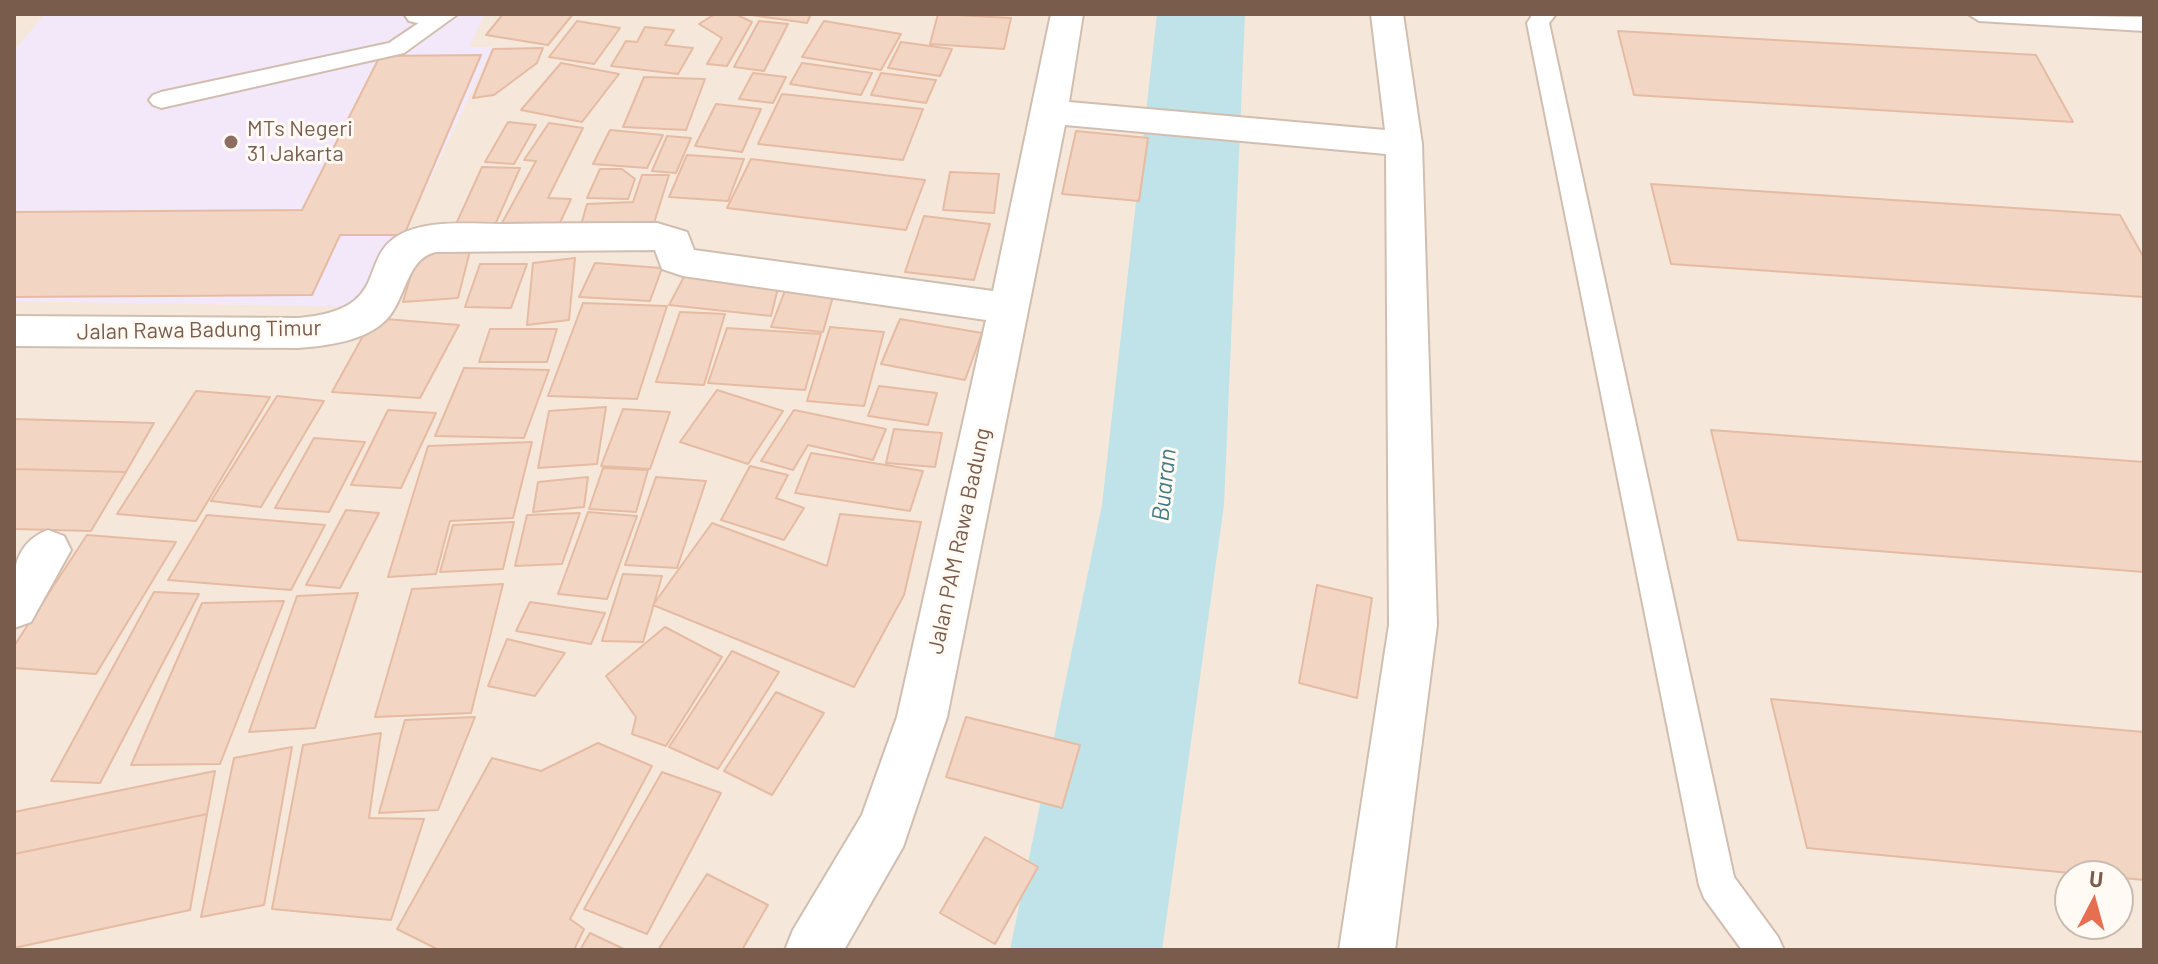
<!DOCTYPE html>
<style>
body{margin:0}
#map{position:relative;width:2158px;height:964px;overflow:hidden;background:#fdf6ec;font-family:Barlow,sans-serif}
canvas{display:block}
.frame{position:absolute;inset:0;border:16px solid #7a5c4d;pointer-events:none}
.north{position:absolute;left:2054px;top:860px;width:80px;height:80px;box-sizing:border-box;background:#fffaf3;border:2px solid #cabbb1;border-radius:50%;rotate:6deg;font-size:22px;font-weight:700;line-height:32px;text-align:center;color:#7a5c4d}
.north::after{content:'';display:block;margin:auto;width:28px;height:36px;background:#e76f51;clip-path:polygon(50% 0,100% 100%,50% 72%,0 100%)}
</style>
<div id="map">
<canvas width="2158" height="964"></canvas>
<div class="frame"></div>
<div class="north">U</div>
</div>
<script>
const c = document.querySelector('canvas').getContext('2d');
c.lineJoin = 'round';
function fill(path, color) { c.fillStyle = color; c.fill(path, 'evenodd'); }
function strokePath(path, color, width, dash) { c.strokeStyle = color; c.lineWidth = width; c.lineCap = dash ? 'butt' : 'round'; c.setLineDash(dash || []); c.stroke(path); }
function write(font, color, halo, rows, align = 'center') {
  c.font = font + ' Barlow,sans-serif'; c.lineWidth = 6; c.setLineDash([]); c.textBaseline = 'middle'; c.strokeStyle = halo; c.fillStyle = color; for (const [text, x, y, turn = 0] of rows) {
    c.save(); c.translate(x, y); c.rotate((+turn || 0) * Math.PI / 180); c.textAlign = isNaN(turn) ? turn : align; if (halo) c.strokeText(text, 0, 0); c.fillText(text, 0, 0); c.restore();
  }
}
const residential = new Path2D(`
 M14 14H2144V950H14ZM2070 876H2118V924H2070Z`);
const education = new Path2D(`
 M45 14H485L469 47H493L369 307 14 301V50Z`);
const river = new Path2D(`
 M1157 14H1245L1224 505 1162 950H1010L1102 505Z`);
const building = new Path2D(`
 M503 14H573L548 45 486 35Z
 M715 14H735L752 22 727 66 707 64 722 38 699 24Z
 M744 14H811L807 23Z
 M938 14 1011 18 1004 49 930 44Z
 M577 21 620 28 594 64 549 57Z
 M759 21 788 24 764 71 734 67Z
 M824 21 901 34 881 70 802 57Z
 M645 27 674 30 665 45 693 48 678 74 611 66 626 41 637 42Z
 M1618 31 2036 55 2073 122 1634 95Z
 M901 42 952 49 940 76 888 68Z
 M543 48 537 63 494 95 473 98 493 49Z
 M481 55 404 235H340L312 295 14 297V212L302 210 380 56Z
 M561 63 619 74 582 122 521 110Z
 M802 63 872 73 861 95 790 84Z
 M753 73 786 77 773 103 739 99Z
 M881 73 936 80 926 103 871 95Z
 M644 77 705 79 686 130 623 127Z
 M782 94 923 109 903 160 758 144Z
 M716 104 761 109 742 152 695 146Z
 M508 122 536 125 514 164 485 162Z
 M549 123 583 128 548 198 571 199 558 227 502 223 536 161 524 160Z
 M610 130 663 135 647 168 593 164Z
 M1076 131 1148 138 1139 201 1062 194Z
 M667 136 691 138 676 173 652 171Z
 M687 155 744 159 728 201 669 197Z
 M751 159 925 180 906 230 727 208Z
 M482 167 520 168 491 234 452 233Z
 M600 169H622L635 179 628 199 587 198Z
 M950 172 999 174 994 213 943 210Z
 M642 175H669L654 223 581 225 587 204 633 202Z
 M1651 184 2120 215 2144 258V297L1671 264Z
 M924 216 990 224 974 280 905 272Z
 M471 247 458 298 403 302 418 251Z
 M575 258 569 320 527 325 533 263Z
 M595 263 662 268 650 301 579 297Z
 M480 264H527L511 308 465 307Z
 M685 275 779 284 771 316 669 305Z
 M786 288 834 293 823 332 771 327Z
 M583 303 667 306 637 399 548 396Z
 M680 312 725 314 704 385 656 382Z
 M373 318 459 325 420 398 332 392Z
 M900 319 982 333 965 380 881 364Z
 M830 327 884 332 864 406 807 401Z
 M727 328 821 334 805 390 708 383Z
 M490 329H557L547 362H479Z
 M464 368 549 370 524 438 435 436Z
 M879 386 937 393 928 425 868 416Z
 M717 390 783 411 748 464 680 442Z
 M196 391 270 397 196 521 117 514Z
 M277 396 324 401 261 507 211 501Z
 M606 407 597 464 538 468 549 411Z
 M623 409 670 412 650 469 601 466Z
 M388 410 436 413 401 488 351 485Z
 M794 410 886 429 873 460 808 445 793 470 761 461Z
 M14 419 154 423 126 472 14 469Z
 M894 429 942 433 935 467 886 463Z
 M1711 430 2144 462V572L1738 540Z
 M314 438 365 442 329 512 275 508Z
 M532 442 513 518 450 521 436 574 388 577 428 446Z
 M811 453 923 471 910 511 795 493Z
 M750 466 788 475 776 498 804 508 784 540 721 520Z
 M603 468 648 470 636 512 589 509Z
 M14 469 126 472 91 531 14 529Z
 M588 477 584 507 533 512 538 482Z
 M656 477 706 481 677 568 625 565Z
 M346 510 379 513 340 588 306 585Z
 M588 512 637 516 607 599 558 594Z
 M580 513 562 564 515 566 527 515Z
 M840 514 921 522 904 595 854 687 653 605 712 523 827 566Z
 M207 515 325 525 291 590 168 580Z
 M514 522 503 569 440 572 453 525Z
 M87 535 176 542 96 674 14 668V646Z
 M623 574 662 576 643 642 602 641Z
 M503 584 471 713 375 717 412 589Z
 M1317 585 1372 598 1357 698 1299 683Z
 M154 592 199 594 100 783 51 781Z
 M358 593 315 728 249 732 297 596Z
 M284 601 220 764 131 765 202 603Z
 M530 602 605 613 591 644 516 631Z
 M665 627 722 657 666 746 632 734 636 717 606 676Z
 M507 639 565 653 535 696 488 686Z
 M732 651 779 672 718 769 669 747Z
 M776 692 824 713 772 795 724 771Z
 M1771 699 2144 732V880L1807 848Z
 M475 717 438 810 379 813 405 720Z
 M966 717 1080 745 1062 808 946 777Z
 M381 733 369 818 424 819 391 920 272 909 303 745Z
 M598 743 652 766 570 919 584 929 574 950H439L397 929 492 758 541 771Z
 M292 747 264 905 201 917 234 758Z
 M215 771 207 814 14 854V812Z
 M662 772 721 793 647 934 584 909Z
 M207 814 190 910 14 948V854Z
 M985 837 1038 867 995 944 940 913Z
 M707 874 768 905 742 950H658Z
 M590 933 626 950H580Z`);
const service = new Path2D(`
 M432 14H458L404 53 161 108 153 105 149 100 153 95 161 92 389 43Z
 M1533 14H1556L1549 23 1734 877 1778 937 1784 950H1742L1704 898 1699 885 1527 23Z
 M1968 14 2144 17V31L1979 21Z`);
const minor = new Path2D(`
 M404 14H438L433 21 422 24 409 21Z
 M1051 14H1083L1069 102 1385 130 1371 14H1403L1422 144 1437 625 1395 950H1339L1389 625 1386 154 1065 125 947 717 903 847 844 950H785L793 930 862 815 897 717 986 320 683 276 662 269 655 250 436 252C406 258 406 300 386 320 365 341 327 346 298 348L14 346V316L298 318C397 310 353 255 405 232 435 220 471 224 503 224 554 223 606 223 657 223L687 232 694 250 993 291Z
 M48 530 64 536 71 550 31 622 14 628C14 590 5 546 48 530Z`);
const markers = [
 [231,142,8,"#8d6e63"]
];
const educationNames = [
 ["MTs Negeri",247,129],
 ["31 Jakarta",247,154]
];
const streetNames = [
 ["Jalan Rawa Badung Timur",199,330,-1],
 ["Jalan PAM Rawa Badung",959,541,-78]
];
const waterNames = [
 ["Buaran",1164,485,-84]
];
fill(residential, '#f5e8da');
fill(education, '#f3e8fa');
fill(river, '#bfe3e8');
fill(building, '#f3d5c3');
strokePath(building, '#e6bba3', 2);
strokePath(service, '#d1beb0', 4);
strokePath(minor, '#d1beb0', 4);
fill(service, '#fff');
fill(minor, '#fff');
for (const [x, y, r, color] of markers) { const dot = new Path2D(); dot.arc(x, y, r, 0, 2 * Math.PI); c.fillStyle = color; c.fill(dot); strokePath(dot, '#fffaf3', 3); }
write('22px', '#785e54', '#fffaf3', educationNames, 'left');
write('22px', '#7a5c4d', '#fffaf3', streetNames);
write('italic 24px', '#437c86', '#fffaf3', waterNames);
</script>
